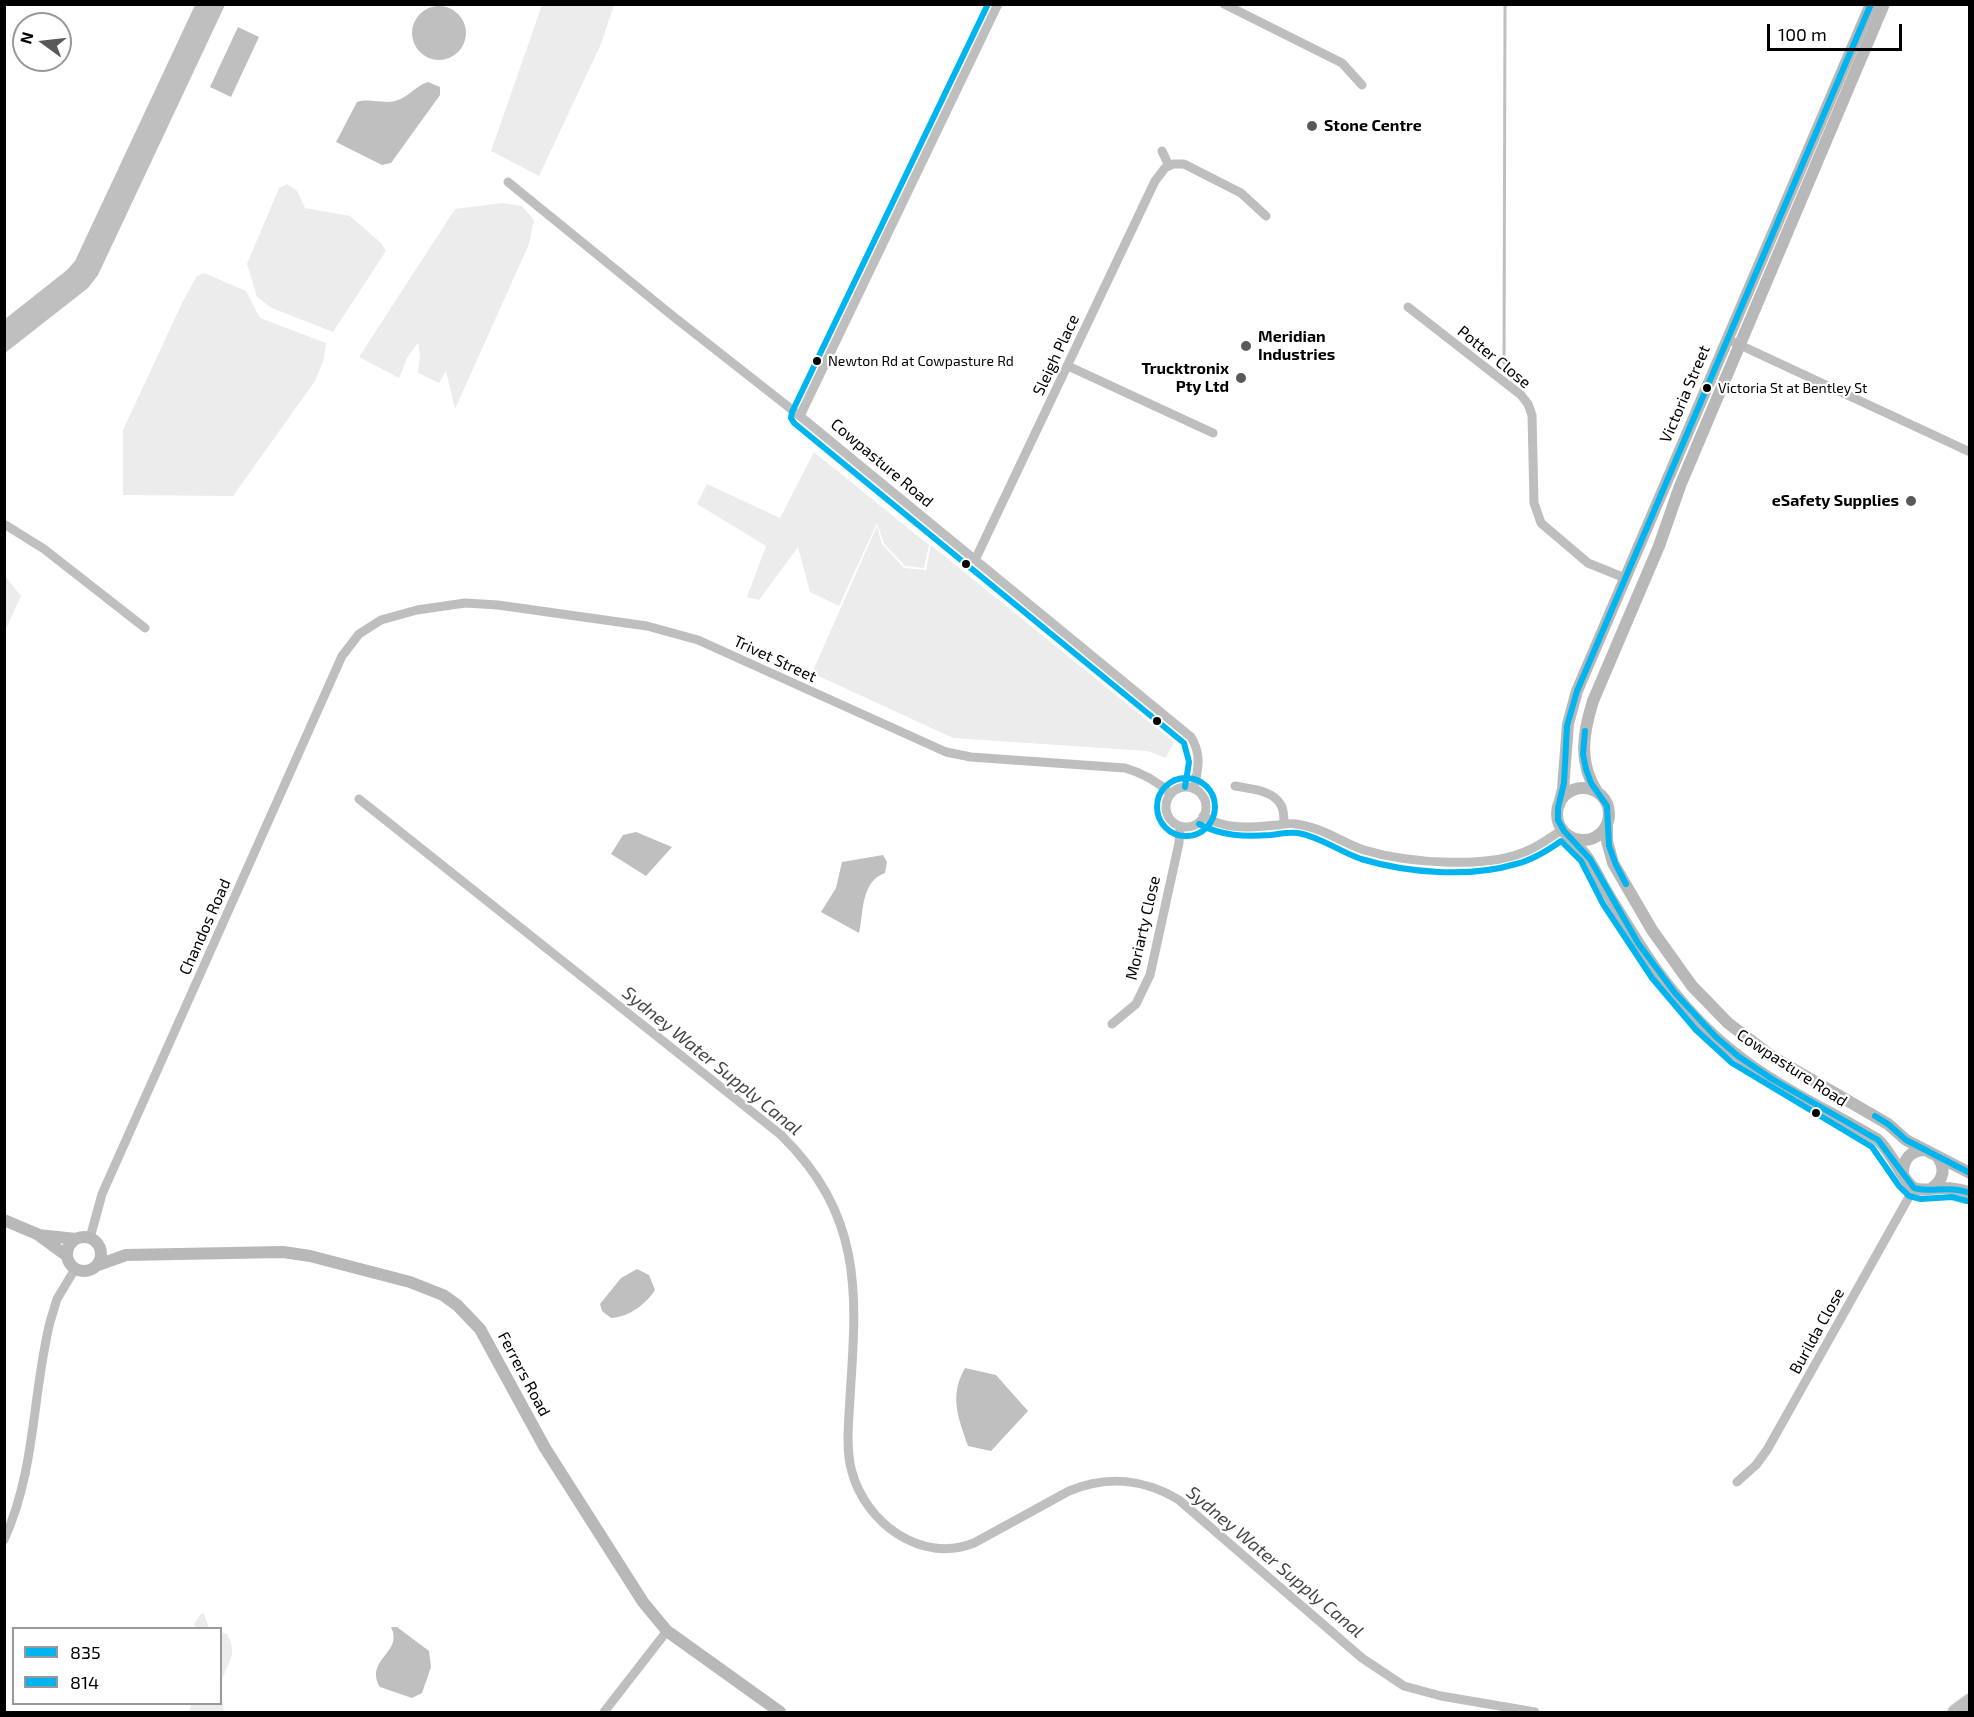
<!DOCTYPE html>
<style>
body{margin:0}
#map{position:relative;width:1974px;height:1717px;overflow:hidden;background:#fff;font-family:"Exo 2",sans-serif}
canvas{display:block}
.frame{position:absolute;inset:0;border:6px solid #000;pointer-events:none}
.legend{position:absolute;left:12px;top:1627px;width:210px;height:78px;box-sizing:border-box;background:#fff;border:2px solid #999;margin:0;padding:8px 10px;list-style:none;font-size:18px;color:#000}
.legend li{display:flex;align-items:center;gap:12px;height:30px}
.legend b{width:30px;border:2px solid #999}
.north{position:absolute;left:12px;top:12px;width:60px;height:60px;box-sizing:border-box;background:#fff;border:2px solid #999;border-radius:50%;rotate:285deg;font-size:16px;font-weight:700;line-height:24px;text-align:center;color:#000}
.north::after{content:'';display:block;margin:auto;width:21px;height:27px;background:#595959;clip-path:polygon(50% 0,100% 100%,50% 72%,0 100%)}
.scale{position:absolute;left:1767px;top:24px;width:135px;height:27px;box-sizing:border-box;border:3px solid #000;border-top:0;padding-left:8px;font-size:18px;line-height:21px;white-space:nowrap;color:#000;-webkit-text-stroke:4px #fff;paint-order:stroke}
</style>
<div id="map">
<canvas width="1974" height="1717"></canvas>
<div class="frame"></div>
<ul class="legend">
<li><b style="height:8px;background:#00b5ef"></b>835</li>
<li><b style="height:8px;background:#00b5ef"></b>814</li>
</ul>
<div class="north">N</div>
<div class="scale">100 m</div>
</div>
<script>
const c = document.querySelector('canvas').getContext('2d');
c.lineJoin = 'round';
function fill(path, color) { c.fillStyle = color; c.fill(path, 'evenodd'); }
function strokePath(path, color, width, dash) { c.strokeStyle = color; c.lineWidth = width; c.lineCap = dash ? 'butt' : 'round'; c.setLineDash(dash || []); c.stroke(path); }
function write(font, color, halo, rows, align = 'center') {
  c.font = font + ' "Exo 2",sans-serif'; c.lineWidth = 4.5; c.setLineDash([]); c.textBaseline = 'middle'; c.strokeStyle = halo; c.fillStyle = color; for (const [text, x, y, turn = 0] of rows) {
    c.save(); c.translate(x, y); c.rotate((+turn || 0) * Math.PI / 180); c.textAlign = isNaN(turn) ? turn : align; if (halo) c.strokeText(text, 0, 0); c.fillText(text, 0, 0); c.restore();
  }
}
const green = new Path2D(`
 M542 5H614L601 44 539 176 491 151Z
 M287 184 297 191 305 208 350 216 381 243 386 251 333 332 272 308 257 297 247 264 279 188Z
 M503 203 522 206 534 220 529 244 455 409 446 371 439 383 418 373 420 355 418 343 408 356 399 378 359 357 455 209Z
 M204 273 246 291 260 318 326 343 324 359 315 381 233 496 123 495V430L183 301 197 276Z
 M814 452 929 545 924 568 905 566 884 544 877 523 839 606 810 592 798 547 759 600 747 597 766 546 697 504 707 484 780 518Z
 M877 526 882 544 904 568 926 570 931 545 1174 742 1166 758 1147 751 953 738 812 673Z
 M5 576 21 596 5 631Z
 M204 1613 209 1628H196L194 1624 201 1614Z
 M221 1632 227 1634C239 1655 227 1663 221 1683Z
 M221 1691 224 1712H188L192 1704H220Z`);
const water = new Path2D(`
 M195 5H225L98 275 88 288 5 353V319L67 270 75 261Z
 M412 33a27 27 0 1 1 54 0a27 27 0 1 1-54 0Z
 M238 27 259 37 231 97 210 87Z
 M428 82 440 87V95L391 163 382 165 336 142 357 102C369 98 382 104 395 101 408 98 415 86 428 82Z
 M636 832 672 847 646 876 611 854 623 835Z
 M883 855 887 862 885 873C860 882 864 913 859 933L821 912 836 888 842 862Z
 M637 1269 649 1275 655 1290C646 1304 629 1317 611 1318L602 1311 600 1304 621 1278Z
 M965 1368 996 1375 1028 1411 991 1451 968 1446C958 1417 949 1396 965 1368Z
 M391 1627H397L429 1651 431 1667 422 1693 412 1698 380 1687C364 1659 404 1653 391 1627Z`);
const stream = new Path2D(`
 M1504 363 1505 4`);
const canal = new Path2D(`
 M4 524 44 549 145 628
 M359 799 781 1135C875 1227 853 1316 848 1434 848 1447 848 1459 852 1472 866 1523 921 1564 974 1543L1069 1491C1107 1475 1145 1479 1179 1500L1362 1658 1404 1686 1441 1696 1535 1712`);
const street = new Path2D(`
 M1224 4 1342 63 1362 85
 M1162 151 1169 166
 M508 182 674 317 800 416 1191 737C1202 755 1198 769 1194 789
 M1408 307 1521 395 1528 404 1532 415 1534 503 1541 523 1588 563 1625 578
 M1727 339 1970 452
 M1068 366 1213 433
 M800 416 998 4
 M975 560 1155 181 1165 168 1173 164H1184L1241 193 1266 216
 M1235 786C1250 789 1273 790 1281 805 1284 810 1284 818 1284 824
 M1166 807a20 20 0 1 1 40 0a20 20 0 1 1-40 0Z
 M1203 816C1228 831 1251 827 1278 825 1284 824 1291 823 1296 824 1321 827 1341 842 1364 850 1408 863 1490 870 1531 849 1542 844 1552 836 1562 830
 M1112 1024 1136 1004 1150 975 1179 843 1180 826
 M90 1238 102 1194 342 656 359 634 381 620 417 610 465 603 498 605 647 626 698 640 946 752 971 757 1125 768C1143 773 1157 781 1171 794
 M1737 1482 1756 1465 1767 1450 1914 1188
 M4 1540C36 1470 32 1395 50 1322L57 1299 75 1269
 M604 1712 667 1631`);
const secondary = new Path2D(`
 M1557 814a26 26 0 1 1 52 0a26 26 0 1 1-52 0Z
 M1597 792C1578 762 1583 733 1593 701L1659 546 1680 486 1884 4
 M1559 805 1563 789 1568 724 1577 691 1871 4
 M1607 825V841L1613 863 1652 930 1692 986 1728 1023 1774 1058 1888 1124 1906 1140 1970 1173
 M1567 835C1591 856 1595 873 1611 899 1626 923 1641 949 1658 972 1680 1002 1707 1032 1737 1055 1780 1089 1832 1112 1878 1140 1891 1151 1905 1184 1914 1188 1923 1192 1933 1188 1942 1188 1952 1188 1961 1189 1970 1193
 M1903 1173C1903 1159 1911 1150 1926 1150
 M1931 1189C1944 1180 1946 1168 1937 1156
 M4 1220 37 1234 67 1256
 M38 1235 76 1239
 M67 1254a17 17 0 1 1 34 0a17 17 0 1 1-34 0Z
 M98 1265 126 1255 283 1252 310 1256 410 1282 443 1295 457 1305 480 1329 545 1448 643 1602 667 1631 780 1712`);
const primary = new Path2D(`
 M1955 1712 1970 1701`);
const bus1 = new Path2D(`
 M1871 4 1577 691 1567 726 1564 783 1558 808V820L1564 831 1590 859 1638 943 1675 993 1716 1037 1738 1056 1772 1079 1878 1140 1914 1188C1932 1193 1949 1185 1970 1193
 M1585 731 1583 754 1586 769 1591 783 1607 806 1609 846 1616 865 1626 884
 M1875 1116 1888 1124 1906 1140 1970 1173`);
const bus2 = new Path2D(`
 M988 4 792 412 791 418 794 423 1184 743 1189 762 1185 787
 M1157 807a29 29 0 1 1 58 0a29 29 0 1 1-58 0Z
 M1199 824C1222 836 1244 837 1270 835 1279 834 1288 832 1298 833 1321 837 1340 852 1361 859 1408 873 1469 878 1516 864 1532 860 1547 851 1561 841L1581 861 1603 904 1652 978 1696 1030 1732 1063 1872 1147 1899 1186 1909 1196 1921 1199 1952 1197 1967 1201`);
const markers = [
 [1312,126,6,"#595959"],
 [1246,346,6,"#595959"],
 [817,361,5,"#000"],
 [1241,378,6,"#595959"],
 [1707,388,5,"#000"],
 [1911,501,6,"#595959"],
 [966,564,5,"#000"],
 [1157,721,5,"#000"],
 [1816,1113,5,"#000"]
];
const busNames = [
 ["Newton Rd at Cowpasture Rd",828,361],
 ["Victoria St at Bentley St",1718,388]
];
const poiNames = [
 ["Stone Centre",1324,126],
 ["Meridian",1258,337],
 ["Industries",1258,355],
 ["Trucktronix",1229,369,"right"],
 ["Pty Ltd",1229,387,"right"],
 ["eSafety Supplies",1899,501,"right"]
];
const streetNames = [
 ["Sleigh Place",1056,355,-65],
 ["Potter Close",1494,357,39],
 ["Victoria Street",1685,394,-67],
 ["Cowpasture Road",882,463,40],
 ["Trivet Street",775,659,25],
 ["Chandos Road",205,927,-66],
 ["Moriarty Close",1143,928,-77],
 ["Cowpasture Road",1792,1068,33],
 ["Burilda Close",1817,1331,-61],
 ["Ferrers Road",524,1374,62]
];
const waterNames = [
 ["Sydney Water Supply Canal",712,1061,39],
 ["Sydney Water Supply Canal",1275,1562,40]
];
fill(green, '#ececec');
fill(water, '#bfbfbf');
strokePath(stream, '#bfbfbf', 3);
strokePath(canal, '#bfbfbf', 9);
strokePath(primary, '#dbdbdb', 16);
strokePath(street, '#bebebe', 9);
strokePath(secondary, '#b8b8b8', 12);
strokePath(primary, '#bebebe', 14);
strokePath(bus1, '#00b5ef', 6);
strokePath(bus2, '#00b5ef', 6);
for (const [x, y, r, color] of markers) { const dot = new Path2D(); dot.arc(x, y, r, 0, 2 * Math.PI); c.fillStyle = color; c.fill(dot); strokePath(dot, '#fff', 2); }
write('14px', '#000', '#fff', busNames, 'left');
write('bold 16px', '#000', '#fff', poiNames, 'left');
write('16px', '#000', '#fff', streetNames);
write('italic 18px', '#444', '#fff', waterNames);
</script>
